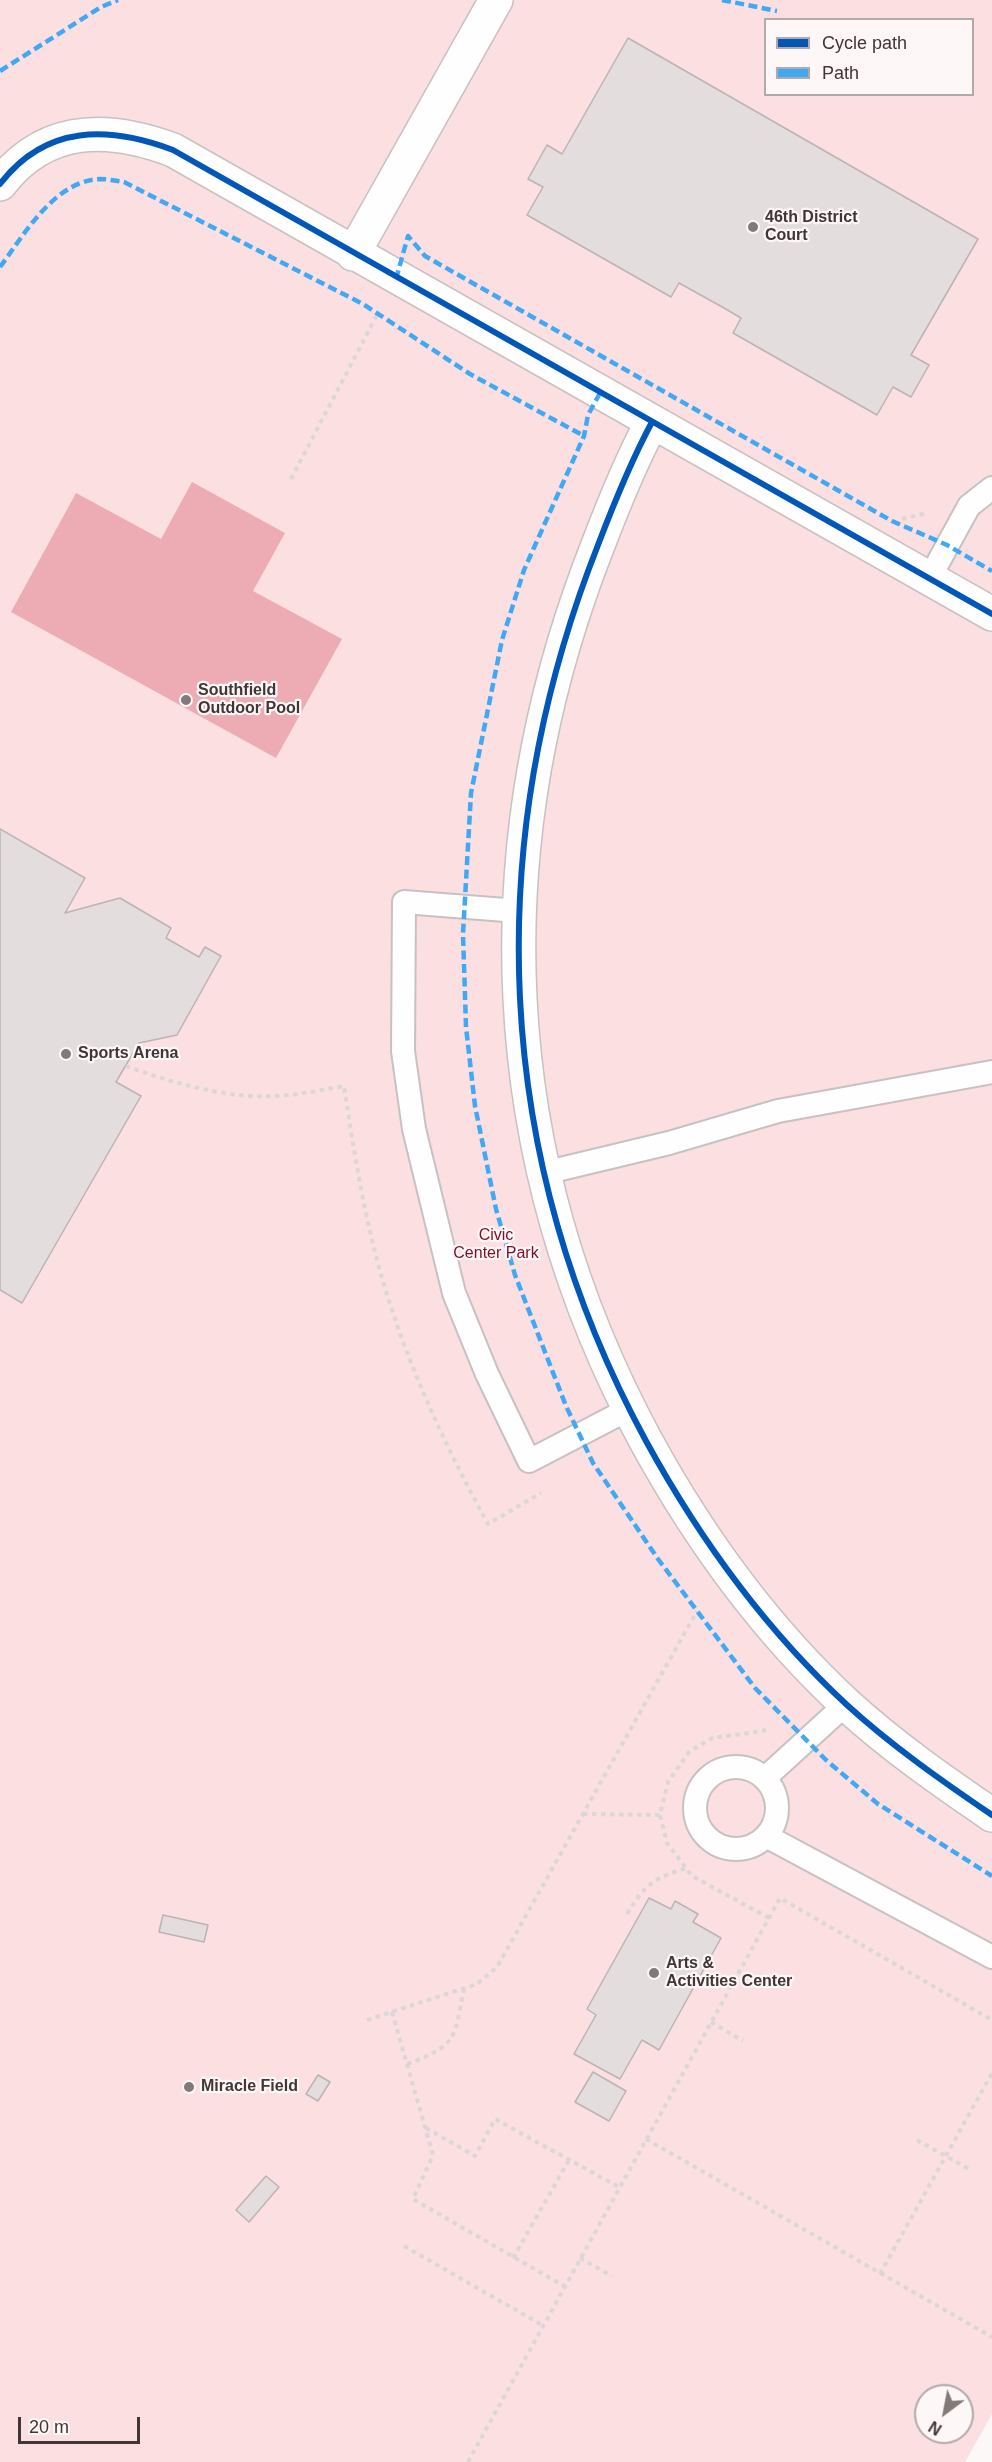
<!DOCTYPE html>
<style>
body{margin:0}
#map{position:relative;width:992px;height:2462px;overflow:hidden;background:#fcf8f8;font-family:Arial,sans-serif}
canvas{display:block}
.legend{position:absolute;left:764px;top:18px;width:210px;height:78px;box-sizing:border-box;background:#fdf7f7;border:2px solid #b2a9a9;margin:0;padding:8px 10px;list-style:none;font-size:18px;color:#413535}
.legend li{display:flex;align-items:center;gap:12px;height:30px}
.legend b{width:30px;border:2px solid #b2a9a9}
.north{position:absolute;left:914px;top:2384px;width:60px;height:60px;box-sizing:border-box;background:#fdf7f7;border:2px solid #b2a9a9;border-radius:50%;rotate:212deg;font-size:16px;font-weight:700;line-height:24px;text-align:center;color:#413535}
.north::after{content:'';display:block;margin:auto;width:21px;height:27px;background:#827979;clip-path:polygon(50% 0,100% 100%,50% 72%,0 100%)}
.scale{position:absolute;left:18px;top:2417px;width:122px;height:27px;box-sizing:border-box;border:3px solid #413535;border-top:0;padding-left:8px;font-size:18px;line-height:21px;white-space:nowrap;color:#413535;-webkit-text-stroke:4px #fdf7f7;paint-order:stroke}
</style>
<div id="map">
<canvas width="992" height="2462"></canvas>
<ul class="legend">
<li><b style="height:8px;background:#0057b8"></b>Cycle path</li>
<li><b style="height:8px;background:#3fa9f5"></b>Path</li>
</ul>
<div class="north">N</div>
<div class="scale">20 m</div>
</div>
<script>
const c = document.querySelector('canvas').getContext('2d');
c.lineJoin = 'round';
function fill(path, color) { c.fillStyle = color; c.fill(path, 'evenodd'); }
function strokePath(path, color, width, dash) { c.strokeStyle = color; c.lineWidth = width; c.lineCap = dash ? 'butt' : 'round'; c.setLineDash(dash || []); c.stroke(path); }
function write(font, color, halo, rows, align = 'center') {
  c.font = font + ' Arial,sans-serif'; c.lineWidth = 4.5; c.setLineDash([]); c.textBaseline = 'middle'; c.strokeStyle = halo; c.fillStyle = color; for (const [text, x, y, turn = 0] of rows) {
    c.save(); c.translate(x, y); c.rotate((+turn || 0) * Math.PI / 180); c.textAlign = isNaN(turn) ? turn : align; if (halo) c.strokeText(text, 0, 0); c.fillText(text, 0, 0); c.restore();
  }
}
const green = new Path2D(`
 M0 0H992V2414L965 2462H0ZM766 20H972V94H766ZM926 2396H962V2432H926Z`);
const water = new Path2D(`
 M192 482 285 533 253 591 342 639 276 758 11 612 76 493 161 539Z`);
const building = new Path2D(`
 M628 38 978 239 911 355 929 365 911 397 893 387 877 415 733 333 741 318 724 308 679 283 671 297 527 215 543 187 528 179 547 145 562 154Z
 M0 829 85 878 65 913 120 898 171 928 166 938 199 957 205 947 221 956 177 1035 139 1043 116 1082 141 1096 22 1303 0 1290Z
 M649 1898 671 1909 675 1901 698 1914 693 1922 721 1938 659 2050 642 2040 620 2079 574 2054 596 2015 587 2009Z
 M163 1915 208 1925 204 1942 159 1932Z
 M593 2072 626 2091 609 2121 575 2102Z
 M318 2075 330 2082 318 2101 306 2094Z
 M266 2176 279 2187 249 2222 236 2210Z`);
const path = new Path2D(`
 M291 479 379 311
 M902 519 927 513
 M126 1066C170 1082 227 1099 275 1096 298 1095 321 1090 344 1086 355 1159 367 1234 390 1304 415 1381 449 1453 488 1524L541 1493
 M583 1814 660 1815
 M627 1914C645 1884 654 1878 687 1868
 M769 1918 692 1876 667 1843 660 1815 668 1782 689 1752 712 1738 763 1731 769 1727
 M392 2012 433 2155 413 2199 564 2286
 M367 2020 477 1984 497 1967 697 1611
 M711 2022 743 2041
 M407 2064C458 2045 454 2039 464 1988
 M426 2128 475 2156 495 2119 619 2187
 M646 2139 992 2337
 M917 2140 969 2169
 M404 2246 542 2325
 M513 2258 569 2160
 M580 2258 612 2276
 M880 2274 992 2073
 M468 2462 780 1898 992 2020`);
const lane = new Path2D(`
 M929 579 969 506 992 488
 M518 911 404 902 403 1051 414 1129 454 1293 487 1374 529 1461 629 1409
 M544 1173 669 1143 778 1111 992 1072
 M695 1808a41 41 0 1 1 82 0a41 41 0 1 1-82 0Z
 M765 1778 846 1704
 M766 1836 992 1957`);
const street = new Path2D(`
 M0 184C46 124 109 126 173 150L992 614
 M353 254 496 0
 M652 422C631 461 614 503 598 545 480 844 492 1157 646 1441 699 1538 766 1630 847 1705 892 1746 942 1781 992 1815`);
const quiet = new Path2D(`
 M722 0 777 11
 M0 71 101 7 118 0
 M0 267C24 235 54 181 100 179 108 179 116 181 124 182L363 304 470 374 584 436
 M396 279 408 236 425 256 892 521 947 545 992 571
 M600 393 588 415 584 436 524 570 502 640 471 793 463 934 466 1027 475 1106 496 1209 515 1275 566 1406 593 1463 658 1559 755 1688 826 1760 878 1804 992 1876`);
const cycleway = new Path2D(`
 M0 184C46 124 109 126 173 150L992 614
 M652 422C631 461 614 503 598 545 480 844 492 1157 646 1441 699 1538 766 1630 847 1705 892 1746 942 1781 992 1815`);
const markers = [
 [753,227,6,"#827979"],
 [186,700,6,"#827979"],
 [66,1054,6,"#827979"],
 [654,1973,6,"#827979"],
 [189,2087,6,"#827979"]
];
const poiNames = [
 ["46th District",765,218],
 ["Court",765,236],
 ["Southfield",198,691],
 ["Outdoor Pool",198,709],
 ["Sports Arena",78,1054],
 ["Arts &",666,1964],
 ["Activities Center",666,1982],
 ["Miracle Field",201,2087]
];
const parkNames = [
 ["Civic",496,1236],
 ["Center Park",496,1254]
];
fill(green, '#fbdfe1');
fill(water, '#edacb3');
fill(building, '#e4dddd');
strokePath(building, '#bbb3b4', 1.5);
strokePath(lane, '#c8c1c2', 26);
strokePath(street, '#c8c1c2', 36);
strokePath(path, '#dbd7d7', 4, [4.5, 4.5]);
strokePath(lane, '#fffefe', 22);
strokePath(street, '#fffefe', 33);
strokePath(quiet, '#3fa9f5', 4.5, [9, 4.5]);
strokePath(cycleway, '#0057b8', 6);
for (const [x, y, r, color] of markers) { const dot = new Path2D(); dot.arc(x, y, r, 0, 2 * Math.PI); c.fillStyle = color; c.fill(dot); strokePath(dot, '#fdf7f7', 2); }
write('bold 16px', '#413535', '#fdf7f7', poiNames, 'left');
write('16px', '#7c0e2b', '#fdf7f7', parkNames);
</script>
